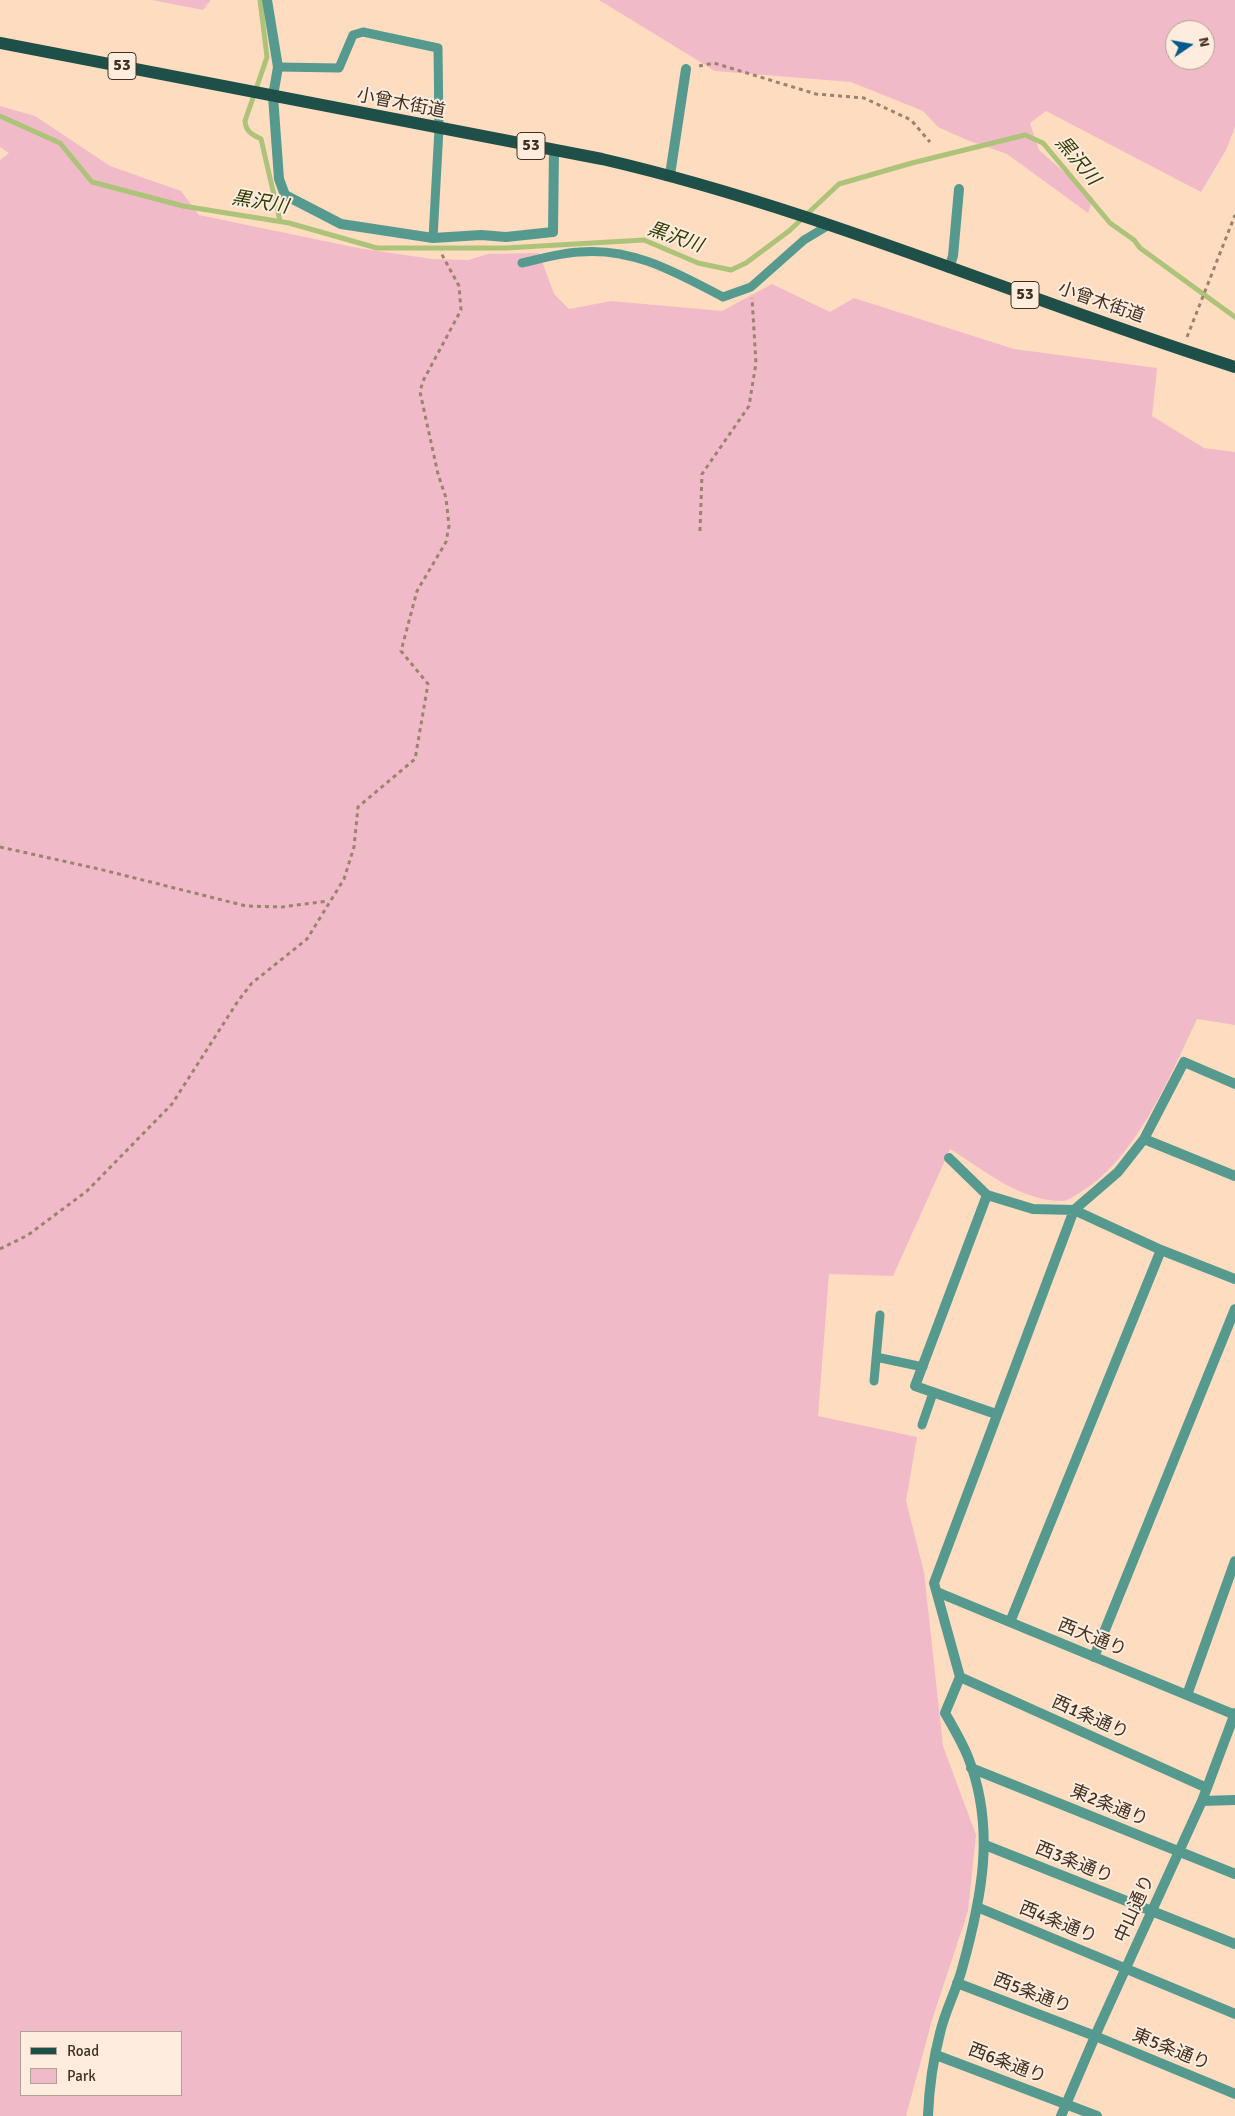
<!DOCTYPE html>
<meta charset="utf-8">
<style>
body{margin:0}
#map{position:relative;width:1235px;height:2116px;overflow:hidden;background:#fedcbf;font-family:Signika,sans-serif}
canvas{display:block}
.legend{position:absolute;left:20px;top:2031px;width:162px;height:65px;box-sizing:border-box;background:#feedde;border:1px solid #b2a193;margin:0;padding:6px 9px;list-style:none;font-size:15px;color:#403022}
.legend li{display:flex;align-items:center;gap:10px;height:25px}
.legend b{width:25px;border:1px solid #b2a193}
.north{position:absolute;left:1165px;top:20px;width:50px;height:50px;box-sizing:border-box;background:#feedde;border:1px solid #b2a193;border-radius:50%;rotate:78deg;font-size:14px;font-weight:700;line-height:20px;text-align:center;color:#403022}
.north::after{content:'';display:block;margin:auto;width:18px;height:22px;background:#005b8c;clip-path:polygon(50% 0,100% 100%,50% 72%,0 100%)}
</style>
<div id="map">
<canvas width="1235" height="2116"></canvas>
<ul class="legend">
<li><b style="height:6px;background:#1e4f48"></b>Road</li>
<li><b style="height:14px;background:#f1bac8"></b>Park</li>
</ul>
<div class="north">N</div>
</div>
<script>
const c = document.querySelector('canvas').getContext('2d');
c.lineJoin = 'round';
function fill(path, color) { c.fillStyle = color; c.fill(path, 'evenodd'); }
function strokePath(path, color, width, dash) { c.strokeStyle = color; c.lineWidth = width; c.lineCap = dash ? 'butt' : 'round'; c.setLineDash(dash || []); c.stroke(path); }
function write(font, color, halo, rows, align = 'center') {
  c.font = font + ' Signika,"Noto Sans JP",sans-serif'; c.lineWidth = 4; c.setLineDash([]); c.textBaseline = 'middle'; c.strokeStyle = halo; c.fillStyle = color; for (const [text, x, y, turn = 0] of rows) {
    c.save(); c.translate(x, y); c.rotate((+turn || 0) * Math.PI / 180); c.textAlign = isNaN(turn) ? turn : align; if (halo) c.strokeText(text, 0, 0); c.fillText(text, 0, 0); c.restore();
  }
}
const green = new Path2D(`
 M152 0H211L203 10Z
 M599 0H1235V127L1226 150 1201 192 1046 111 1030 123 1039 150 1093 198 1088 213 1007 154 967 140 938 127 923 111 851 82 715 71ZM1175 30H1205V60H1175Z
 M0 106 35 116 110 166 181 191 199 215 358 248 432 259 468 260 488 254 539 253 554 294 569 309 611 301 722 311 772 284 830 312 854 298 1014 349 1157 368 1152 416 1204 448 1235 452V1025L1197 1019C1170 1076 1135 1161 1079 1193 1074 1196 1068 1201 1062 1201 1020 1201 984 1170 950 1149L893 1276 829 1274 818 1416 917 1437 906 1501 924 1572 943 1746 976 1835 968 1911 932 2020 906 2116H0V160L9 153 0 147ZM21 2032H181V2095H21Z`);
const stream = new Path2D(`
 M260 0 267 57 245 121C246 132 252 134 261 139L280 221
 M0 116 60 143 92 182 183 206 289 223 377 248H506L644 240 698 263 731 270 746 263 789 231 839 184 912 163 1025 135 1043 143 1110 223 1134 240 1140 248 1235 317`);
const path = new Path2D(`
 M699 66 714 63 816 94 864 98 911 120 930 142
 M1187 337 1235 215
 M700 531 702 474 749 406 756 363 752 298
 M0 847 99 869 246 906 282 907 328 901
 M0 1249 28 1235 87 1191 172 1104 238 1001 252 983 307 939 344 879 354 847 358 807 415 759 428 684 401 651 417 591 446 542 449 526 446 498 438 474 420 392 423 381 461 310 459 286 440 251`);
const lane = new Path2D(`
 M278 67 339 68 353 35 363 32 438 48 439 129 433 238
 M522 263C540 259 560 253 579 252 633 247 677 273 723 297L751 287 804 240 829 225
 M876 1357 923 1367
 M874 1381 880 1315
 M922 1425 933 1393`);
const street = new Path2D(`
 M267 0 278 67 273 96 279 179 285 195 341 224 433 238 481 235 506 237 553 232 554 150
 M670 175 686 69
 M949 268 953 256 959 189
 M1144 1139 1235 1176
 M949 1158 987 1195 1033 1209 1074 1210 1118 1172 1144 1139 1184 1062 1235 1084
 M987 1195 915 1386 996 1414
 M937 1592 1235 1715
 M1010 1622 1161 1250
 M1094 1657 1235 1309
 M960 1677 1207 1788
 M1187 1695 1235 1561
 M971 1768 1235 1874
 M1202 1801 1235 1800
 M985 1845 1235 1944
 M977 1907 1235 2014
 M957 1983 1095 2036 1235 2094
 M936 2055 1097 2116
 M928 2116C929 2089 933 2060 940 2033 945 2011 956 1991 962 1969 982 1897 996 1828 968 1757 962 1742 953 1727 945 1713L960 1677 934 1583 1074 1210 1161 1250 1235 1279
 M1061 2116 1099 2027 1202 1801 1235 1713`);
const primary = new Path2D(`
 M0 43 602 159C819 209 1023 300 1235 367`);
const shields = [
 [122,66,28],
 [531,146,28],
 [1025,295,28]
];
const shieldNames = [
 ["53",122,66],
 ["53",531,146],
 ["53",1025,295]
];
const streetNames = [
 ["小曾木街道",401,104,11],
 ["小曾木街道",1101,303,19],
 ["西大通り",1092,1638,22],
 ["西1条通り",1090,1718,24],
 ["東2条通り",1109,1806,22],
 ["西3条通り",1074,1863,22],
 ["中山通り",1135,1909,-66],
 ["西4条通り",1058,1923,22],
 ["西5条通り",1032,1994,21],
 ["東5条通り",1171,2050,22],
 ["西6条通り",1007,2064,21]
];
const waterNames = [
 ["黒沢川",1077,161,50],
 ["黒沢川",260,203,10],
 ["黒沢川",675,238,19]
];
fill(green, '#f1bac8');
strokePath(stream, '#adc37a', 5);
strokePath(path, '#9b836d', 3, [4, 4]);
strokePath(lane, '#569a8f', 9);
strokePath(street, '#569a8f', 10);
strokePath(primary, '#1e4f48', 12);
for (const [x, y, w] of shields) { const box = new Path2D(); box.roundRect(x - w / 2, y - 13.5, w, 27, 4); c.fillStyle = '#feedde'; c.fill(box); strokePath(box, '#403022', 1); }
write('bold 16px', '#403022', null, shieldNames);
write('18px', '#403022', '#feedde', streetNames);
write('italic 19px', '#313e06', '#feedde', waterNames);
</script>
